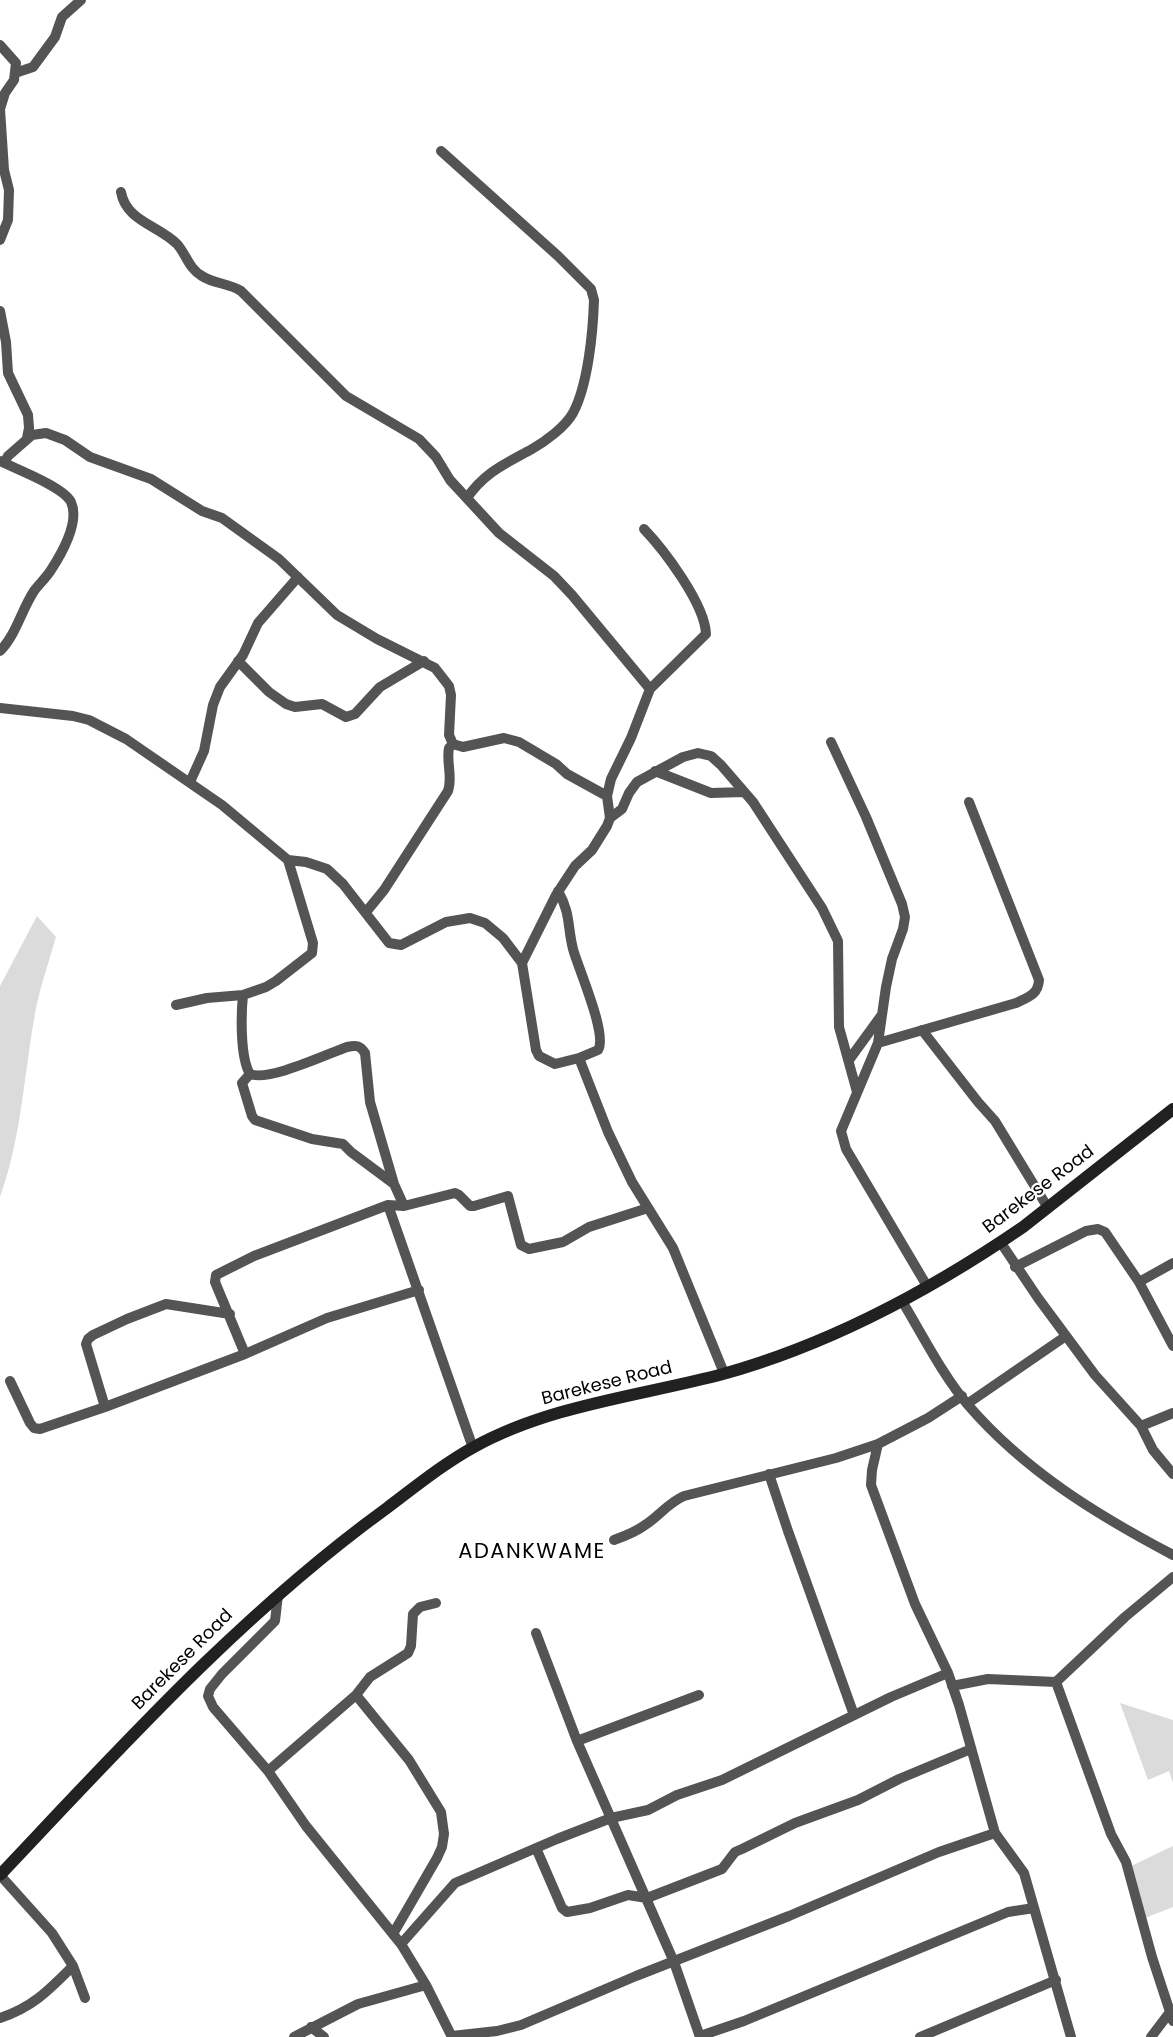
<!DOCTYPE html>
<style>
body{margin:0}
canvas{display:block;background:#fff}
</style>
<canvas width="1173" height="2037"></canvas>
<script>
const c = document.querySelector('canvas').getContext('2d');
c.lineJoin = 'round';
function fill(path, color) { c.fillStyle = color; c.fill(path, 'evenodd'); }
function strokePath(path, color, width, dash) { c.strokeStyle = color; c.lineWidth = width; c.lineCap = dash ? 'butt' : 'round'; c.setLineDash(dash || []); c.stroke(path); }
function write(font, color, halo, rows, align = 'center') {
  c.font = font + ' Poppins,sans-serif'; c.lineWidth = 4.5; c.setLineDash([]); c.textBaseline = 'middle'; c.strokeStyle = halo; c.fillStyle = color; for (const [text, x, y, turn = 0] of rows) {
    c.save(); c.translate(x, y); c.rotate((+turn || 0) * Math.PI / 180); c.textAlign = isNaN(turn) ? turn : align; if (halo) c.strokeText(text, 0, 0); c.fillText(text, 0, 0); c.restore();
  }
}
const green = new Path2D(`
 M37 916 56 937C49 961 41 985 36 1008 24 1072 22 1136 0 1197V986Z
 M1120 1703 1173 1720V1783L1169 1771 1148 1780Z
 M1173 1846V1907L1145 1918 1131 1866Z`);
const minor = new Path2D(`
 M0 45 16 63 14 80 5 93 0 109 4 170 9 190 8 220 0 240
 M15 73 33 67 55 37 62 17 81 0
 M441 151 558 256 591 289 594 300C593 332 588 385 573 413 565 427 546 441 532 449 505 464 485 472 467 498
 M121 192C126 221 158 225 177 244 186 254 189 269 202 276 214 284 229 283 241 291L346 396 419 439 436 457 450 480 499 533 554 576 572 595 650 689
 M0 311 6 342 8 373 28 415 29 428 27 438
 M0 461C16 469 64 487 71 502 80 522 62 553 51 570 46 578 39 584 34 591 21 611 16 635 0 651
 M4 463 8 456 32 435 46 433 65 440 90 457 151 479 202 511 222 518 279 559 337 615 377 639 435 668 449 686 451 695 449 735 453 744 463 747 504 738 519 742 556 764 567 774 607 796
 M238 661 269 692 286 704 295 707 322 704 346 717 355 714 380 687 424 661
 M0 708 73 716 89 720 126 739 222 805 288 860 306 862 327 869 343 884 389 943 401 945 446 922 470 918 485 923 503 938 522 963 536 1050 539 1056 555 1064 579 1058 608 1132 632 1182 673 1248 724 1373
 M831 742 866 817 902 904 905 917 903 929 892 959 886 987 878 1043 841 1131 846 1149 927 1286
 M655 771 711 793 744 792
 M190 782 204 751 213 705 220 687 243 655 258 623 298 577
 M610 818 622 809 629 793 637 782 683 757 698 753 711 756 721 765 753 802 822 908 838 941 839 1027 857 1092
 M558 891C571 914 567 925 573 949 578 968 608 1035 598 1050L579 1058
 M366 912 384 890 448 791C453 777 446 762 449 748L453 744
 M522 963 556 895 575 866 592 850 607 826 610 818 607 796 611 779 631 738 650 689 706 634C705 604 664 550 644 529
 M243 995C241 1014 240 1058 250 1074
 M176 1005 207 998 243 995 266 987 276 981 312 953 313 943 288 860
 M922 1030 978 1102 995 1121 1048 1208
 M878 1043 1016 1003C1028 997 1038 995 1039 980L969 802
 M849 1060 881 1016
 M250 1074C268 1082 327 1054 347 1047 356 1045 360 1045 365 1053L370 1102 394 1184 404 1206
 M250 1074 242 1083 252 1116 255 1120 312 1139 343 1144 351 1152 394 1184
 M388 1205 473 1448
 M1001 1243 1038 1298 1095 1375 1141 1426 1153 1450 1173 1474
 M1015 1267 1086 1231 1098 1229 1105 1232 1139 1282 1173 1346
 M1139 1282 1173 1263
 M902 1301C922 1334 943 1376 968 1405 1025 1471 1097 1515 1173 1555
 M245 1354 215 1282 216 1275 254 1256 388 1205 404 1206 455 1193 459 1195 470 1206H474L508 1196 521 1245 529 1249 563 1242 589 1227 648 1208
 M10 1381 30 1423 34 1428 40 1429 105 1407 245 1354 327 1318 419 1290
 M967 1404 1066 1336
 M105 1407 86 1344 88 1339 93 1335 127 1319 166 1304 230 1314
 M1141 1426 1173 1413
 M878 1444 872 1470 871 1485 915 1604 948 1673 959 1705 995 1833 1024 1873 1071 2037
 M769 1474 788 1531 854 1715
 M614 1540C625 1536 636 1532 645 1525 659 1516 668 1503 684 1496L836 1458 878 1444 928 1418 962 1396
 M278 1595 275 1621 222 1674 210 1689 208 1696 213 1707 268 1771 306 1826 401 1944 426 1985 452 2037
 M536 1633 577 1741 674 1962 700 2037
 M1056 1682 1111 1834 1126 1862 1152 1957 1173 2021
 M952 1686 988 1679 1056 1682 1125 1617 1173 1577
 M356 1695 409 1760 441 1812 444 1834 442 1847 437 1858 393 1934
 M577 1741 699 1695
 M268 1771 356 1695 370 1677 408 1653 411 1646 413 1614 420 1607 436 1603
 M536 1848 562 1908 567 1912 590 1908 628 1895 647 1898 722 1869 735 1852 742 1849 795 1823 858 1800 899 1779 971 1749
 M0 1875 52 1933 73 1966 85 1998
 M401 1944 455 1883 557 1839 611 1818 648 1810 677 1795 722 1780 891 1697 948 1673
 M0 2018C33 2007 49 1990 73 1966
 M311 2027 324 2037
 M452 2036 497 2031 521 2025 636 1976 789 1916 939 1852 995 1833
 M700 2036 744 2021 1008 1912 1034 1908
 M294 2037 358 2004 426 1985
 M920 2037 1056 1980
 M1151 2037 1170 2012 1173 2011`);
const secondary = new Path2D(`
 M0 1875C122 1746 242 1613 387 1508 415 1487 443 1464 474 1447 550 1405 640 1396 723 1374 831 1344 931 1290 1023 1227L1173 1109`);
const streetNames = [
 ["Barekese Road",1039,1190,-37],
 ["Barekese Road",607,1384,-14],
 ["Barekese Road",183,1660,-45]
];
const quarterNames = [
 ["ADANKWAME",532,1553]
];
fill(green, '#dbdbdb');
strokePath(minor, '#545454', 10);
strokePath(secondary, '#212121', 12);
write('18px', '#000', '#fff', streetNames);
c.letterSpacing = '1.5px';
write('21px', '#000', '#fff', quarterNames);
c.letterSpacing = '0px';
</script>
